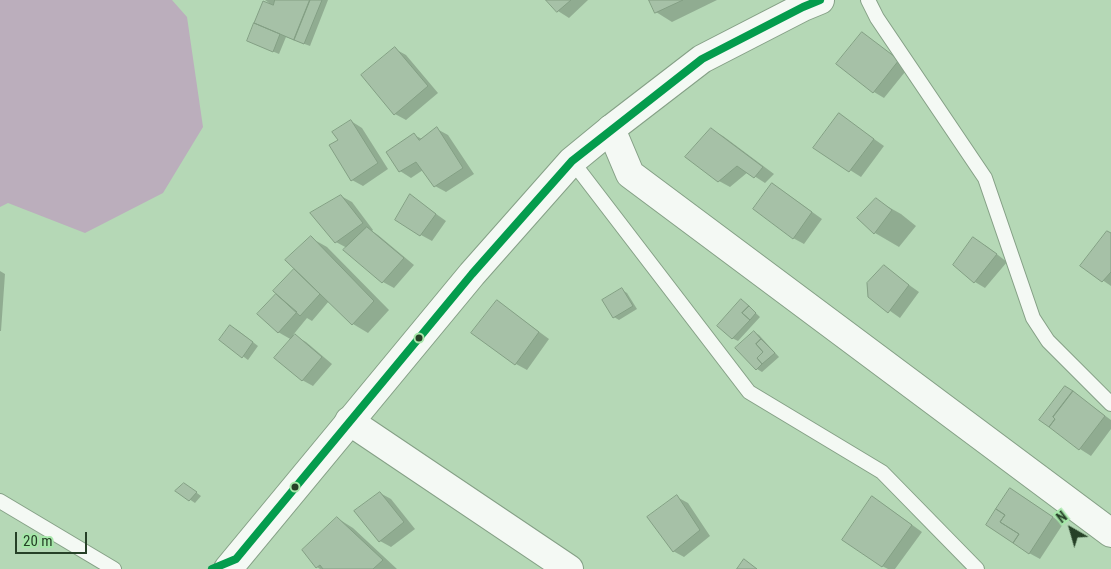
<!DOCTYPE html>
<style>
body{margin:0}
#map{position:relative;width:1111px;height:569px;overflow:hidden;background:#b5d8b6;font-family:"Roboto Condensed",sans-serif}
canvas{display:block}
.north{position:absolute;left:1046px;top:504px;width:50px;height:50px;-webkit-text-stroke:4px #a6e7a9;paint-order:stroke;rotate:322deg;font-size:14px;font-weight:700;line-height:20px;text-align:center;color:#264027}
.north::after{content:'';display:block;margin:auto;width:18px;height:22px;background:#264027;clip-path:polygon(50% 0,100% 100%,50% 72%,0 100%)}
.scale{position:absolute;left:15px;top:532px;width:72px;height:22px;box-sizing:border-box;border:2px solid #264027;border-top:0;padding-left:6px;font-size:15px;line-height:18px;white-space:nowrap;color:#264027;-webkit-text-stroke:4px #a6e7a9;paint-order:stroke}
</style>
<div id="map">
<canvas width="1111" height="569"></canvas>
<div class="north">N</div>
<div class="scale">20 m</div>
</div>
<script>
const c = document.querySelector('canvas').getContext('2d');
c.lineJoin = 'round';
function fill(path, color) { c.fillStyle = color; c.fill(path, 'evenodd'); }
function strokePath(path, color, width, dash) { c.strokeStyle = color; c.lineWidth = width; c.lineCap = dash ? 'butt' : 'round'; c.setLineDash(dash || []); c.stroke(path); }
const forest = new Path2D(`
 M0 0H172L187 17 203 127 163 193 85 233 8 203 0 207Z`);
const shadow = new Path2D(`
 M265 0H328L310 46 286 37 279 54 253 43 269 3Z
 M548 0H588L569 18 558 11Z
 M650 0H717L672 22 656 12Z
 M862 34 909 67 884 98 874 92Z
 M395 49 406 55 438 93 406 120 395 114Z
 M840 115 884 146 861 177 815 148Z
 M351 121 362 128 388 169 363 186 352 180 339 140Z
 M437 129 448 135 474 174 446 192 435 186 423 170 411 178 400 171 414 135 422 139Z
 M712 130 723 136 774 174 765 183 748 172 730 187 719 181Z
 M783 191 822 219 804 244 793 238Z
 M341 196 352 202 373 230 372 231 378 235 414 265 394 288 383 282 347 248 336 242Z
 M411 196 446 221 432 241 421 235Z
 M876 200 901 214 916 226 899 247 875 233Z
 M1111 234V286L1082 266Z
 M311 238 327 247 389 310 368 333 353 324 329 301 312 321 307 318 293 335 306 342 332 364 313 386 302 380 292 340 278 332 259 314 278 293 294 270 299 273Z
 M985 245 1007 262 985 288 975 282Z
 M884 267 919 292 900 318 869 296Z
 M0 271 5 274 1 331H0Z
 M622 290 627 293 637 309 619 320 614 317Z
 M497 301 549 339 527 370 516 364Z
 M746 304 760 317 738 341 732 338Z
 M236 329 258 346 248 360 221 340Z
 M754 332 759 335 779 357 762 372 757 369Z
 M1078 396 1111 420V429L1091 456 1080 449 1041 420Z
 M189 487 201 496 195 503 177 491Z
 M380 493 391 499 415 529 391 547 380 541Z
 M1022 496 1063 524 1040 559 1029 553Z
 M677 497 688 503 710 536 684 557 673 551Z
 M883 504 922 532 895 569H888L882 566Z
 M337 518 353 528 397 569H320L317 567Z`);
const building = new Path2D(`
 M275 0H310L294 40 254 23 263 1 273 5Z
 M310 0H322L304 44 294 40Z
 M546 0H571L557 12Z
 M649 0H683L655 13Z
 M254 23 280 34 273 52 247 41Z
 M862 32 899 60 873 93 836 64Z
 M395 47 428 86 394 115 361 75Z
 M839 113 874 139 849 172 813 148Z
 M351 120 378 163 351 181 329 145 338 140 332 132Z
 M437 127 463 168 434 187 416 162 399 172 386 152 414 133 419 140Z
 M711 128 763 167 754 178 737 166 718 182 685 157Z
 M772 183 812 212 793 239 753 209Z
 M410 194 436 214 420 236 395 220Z
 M341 195 363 223 335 243 310 213Z
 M876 198 892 210 874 234 857 218Z
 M367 227 404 258 382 283 343 250Z
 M1107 231 1111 233V272L1102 282 1080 266Z
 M311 236 374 301 352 325 285 260Z
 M973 237 997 254 974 283 953 265Z
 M884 265 909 285 888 313 868 297 867 283Z
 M294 269 320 294 300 316 273 291Z
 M622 288 633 306 613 318 602 300Z
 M276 294 297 312 278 333 257 314Z
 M741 299 749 306 742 313 750 320 732 339 717 326Z
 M497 300 539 332 515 365 471 333Z
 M749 306 756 313 750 320 742 313Z
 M230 325 253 342 242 358 219 340Z
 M754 331 761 339 756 344 763 352 757 358 762 364 756 370 735 348Z
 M295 334 322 357 302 381 274 358Z
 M761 339 775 353 762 364 757 358 763 352 756 344Z
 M1065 386 1073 391 1053 417 1055 419 1049 427 1039 420Z
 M1073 391 1105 416 1079 450 1049 427 1055 419 1053 417Z
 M184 483 197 492 189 501 175 491Z
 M1010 488 1053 517 1029 554 1013 543 1019 534 1000 522 1005 515 996 509Z
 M380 492 404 522 379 542 354 511Z
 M677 495 700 530 673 552 647 517Z
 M872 496 912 525 882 567 842 540Z
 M996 509 1005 515 1000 522 1019 534 1013 543 986 525Z
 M337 517 383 560 373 569H323L320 565 316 568 302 550Z
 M744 559 757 569H737Z`);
const service = new Path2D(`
 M868 0 877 18 985 178 1033 318 1048 341 1111 404
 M572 161 749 392 882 472 977 569
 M0 501 114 569`);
const minor = new Path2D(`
 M611 129 630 174 1111 533
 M349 421 569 569`);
const primary = new Path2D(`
 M228 569 472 274 572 161 611 129 702 59 803 7 820 0`);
const bus1 = new Path2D(`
 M212 569 236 559 472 274 572 161 702 59 803 7 820 0`);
const markers = [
 [419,338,4.5,"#264027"],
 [295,487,4.5,"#264027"]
];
fill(forest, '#bbaebc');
fill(shadow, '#0003');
fill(building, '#a6c1a7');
strokePath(building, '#839f84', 1);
strokePath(service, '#85a086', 16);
strokePath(minor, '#85a086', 30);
strokePath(primary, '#85a086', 30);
strokePath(service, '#f4f9f4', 14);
strokePath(minor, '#f4f9f4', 28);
strokePath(primary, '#f4f9f4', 28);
strokePath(bus1, '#049c4d', 8);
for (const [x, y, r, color] of markers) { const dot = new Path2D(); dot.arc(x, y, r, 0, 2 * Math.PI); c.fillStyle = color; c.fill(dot); strokePath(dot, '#a6e7a9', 2); }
</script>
